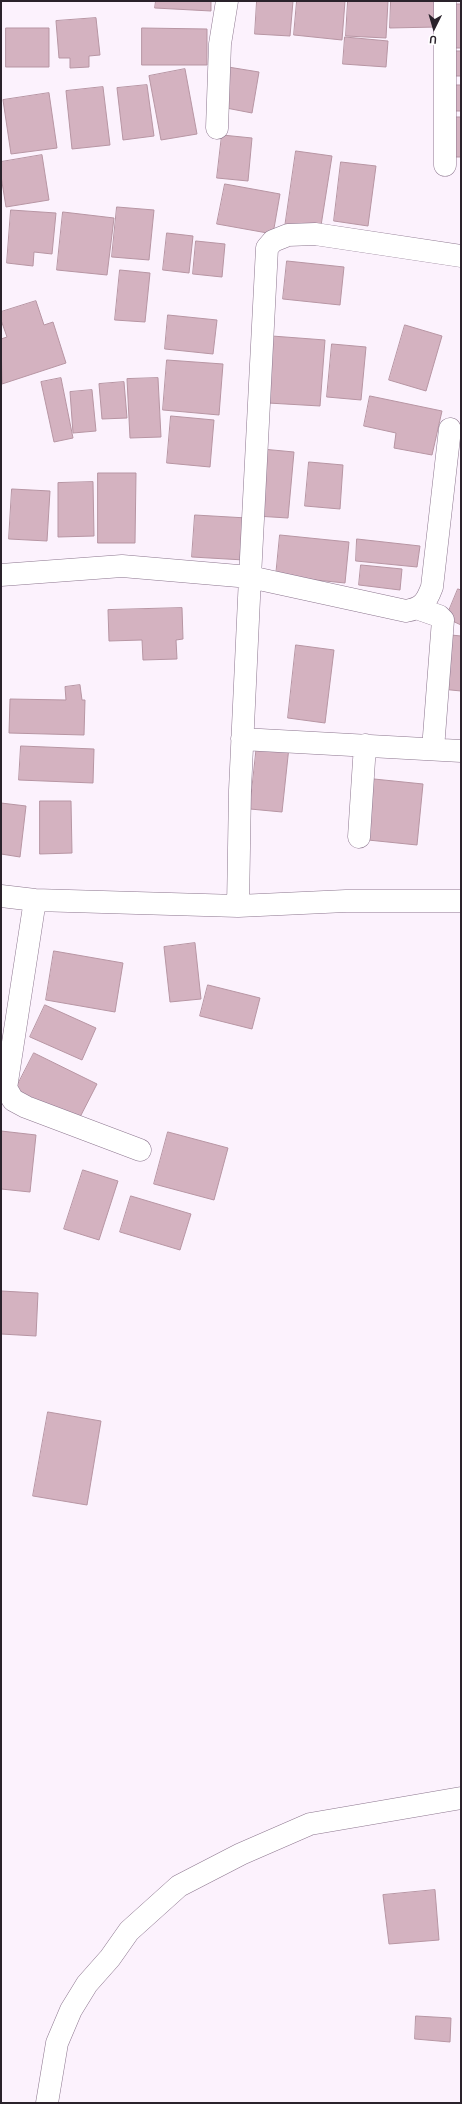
<!DOCTYPE html>
<style>
body{margin:0}
#map{position:relative;width:462px;height:2104px;overflow:hidden;background:#fcf2fd;font-family:Ubuntu,sans-serif}
canvas{display:block}
.frame{position:absolute;inset:0;border:2px solid #2a222b;pointer-events:none}
.north{position:absolute;left:414px;top:8px;width:40px;height:40px;-webkit-text-stroke:3px #fff;paint-order:stroke;rotate:185deg;font-size:11px;font-weight:700;line-height:16px;text-align:center;color:#2a222b}
.north::after{content:'';display:block;margin:auto;width:14px;height:18px;background:#2a222b;clip-path:polygon(50% 0,100% 100%,50% 72%,0 100%)}
</style>
<div id="map">
<canvas width="462" height="2104"></canvas>
<div class="frame"></div>
<div class="north">U</div>
</div>
<script>
const c = document.querySelector('canvas').getContext('2d');
c.lineJoin = 'round';
function fill(path, color) { c.fillStyle = color; c.fill(path, 'evenodd'); }
function strokePath(path, color, width, dash) { c.strokeStyle = color; c.lineWidth = width; c.lineCap = dash ? 'butt' : 'round'; c.setLineDash(dash || []); c.stroke(path); }
const building = new Path2D(`
 M156 1H211V11L155 8Z
 M257 1H293L290 36 255 34Z
 M297 1H345L342 40 294 35Z
 M348 1H388L386 38 346 36Z
 M391 1H438L437 27 390 28Z
 M450 4H461V48H450Z
 M96 18 100 55 89 56V67L70 68V58H59L56 21Z
 M6 28H49V67H6Z
 M142 28 207 29V65H142Z
 M345 37 388 41 386 67 343 64Z
 M450 51H461V76H450Z
 M228 67 259 72 252 113 221 107Z
 M185 69 197 134 161 140 149 76Z
 M147 85 154 136 123 140 117 88Z
 M454 85H461V111H454Z
 M103 87 110 145 72 149 66 91Z
 M49 93 57 148 11 154 3 100Z
 M452 117H461V157H450Z
 M222 135 252 138 248 181 217 178Z
 M296 151 332 156 320 232 285 227Z
 M42 155 49 200 6 207 1 176V162Z
 M341 162 376 166 368 226 334 221Z
 M225 184 280 194 273 234 217 224Z
 M117 207 154 210 149 260 112 257Z
 M11 210 56 213 52 254 34 252 33 266 7 263Z
 M63 212 114 218 107 275 57 270Z
 M167 233 193 236 189 273 163 270Z
 M196 241 225 244 222 277 193 274Z
 M287 261 344 267 340 305 283 299Z
 M120 270 150 273 145 322 115 320Z
 M36 301 44 325 53 322 66 363 2 384 1 339 7 337 1 320V312Z
 M168 315 217 320 213 354 165 349Z
 M405 325 442 336 426 391 389 380Z
 M272 336 325 340 320 406 268 403Z
 M332 344 366 347 361 400 327 397Z
 M167 360 223 364 219 415 163 410Z
 M61 378 73 438 54 442 41 382Z
 M158 378 161 437 130 438 127 379Z
 M124 382 127 418 102 419 99 384Z
 M92 390 96 431 73 433 70 392Z
 M370 396 442 411 432 455 394 448 396 433 364 426Z
 M171 416 214 420 210 467 167 463Z
 M262 449 294 452 288 518 256 516Z
 M309 462 343 465 340 509 305 506Z
 M98 473H136L135 543H98Z
 M93 482 94 536 58 537V483Z
 M12 489 50 491 47 541 9 539Z
 M195 515 247 518 244 560 192 557Z
 M280 535 349 542 345 583 276 576Z
 M357 539 420 546 417 567 356 561Z
 M361 565 402 569 400 590 359 585Z
 M458 589 461 590V625L446 618Z
 M182 608 183 639 176 640 177 659 143 660 142 640 109 641 108 610Z
 M451 635 461 636V691L441 689Z
 M296 645 334 650 325 723 288 718Z
 M80 685 82 700H85L84 735 9 733 10 699 66 700 65 687Z
 M257 744 289 747 282 812 250 809Z
 M21 746 94 749 93 783 19 780Z
 M374 779 423 784 417 845 368 840Z
 M40 801H71L72 853 40 854Z
 M1 803 26 806 20 857 1 854Z
 M195 943 201 999 170 1002 164 947Z
 M54 951 123 963 115 1012 46 1000Z
 M208 985 260 998 252 1029 200 1016Z
 M45 1005 96 1028 82 1060 30 1037Z
 M34 1053 97 1084 78 1121 15 1090Z
 M1 1131 36 1135 30 1192 1 1189Z
 M168 1132 228 1148 214 1200 154 1184Z
 M83 1170 118 1181 99 1240 64 1229Z
 M131 1196 191 1214 180 1250 120 1232Z
 M1 1291 38 1293 36 1336 1 1334Z
 M48 1412 101 1421 87 1505 33 1496Z
 M435 1890 439 1940 389 1944 383 1895Z
 M416 2016 451 2018 450 2042 415 2039Z`);
const minor = new Path2D(`
 M445 1V165
 M217 128 220 44 227 1
 M1 575 122 566 250 577 267 248 273 241 288 235 315 234 461 256
 M419 609 439 616 443 620 433 749
 M242 739 461 751
 M359 837 365 745
 M1 896 35 900 238 906 346 901H461
 M35 900 6 1088 13 1100 26 1107 140 1150
 M238 906 240 790 250 577 406 611C422 608 426 603 432 587L450 429
 M47 2103 57 2043 71 2010 87 1984 110 1958 129 1931 179 1886 241 1854 310 1824 461 1798`);
fill(building, '#d4b2c0');
strokePath(building, '#b795a3', 1);
strokePath(minor, '#8c768e', 23);
strokePath(minor, '#fff', 22);
</script>
